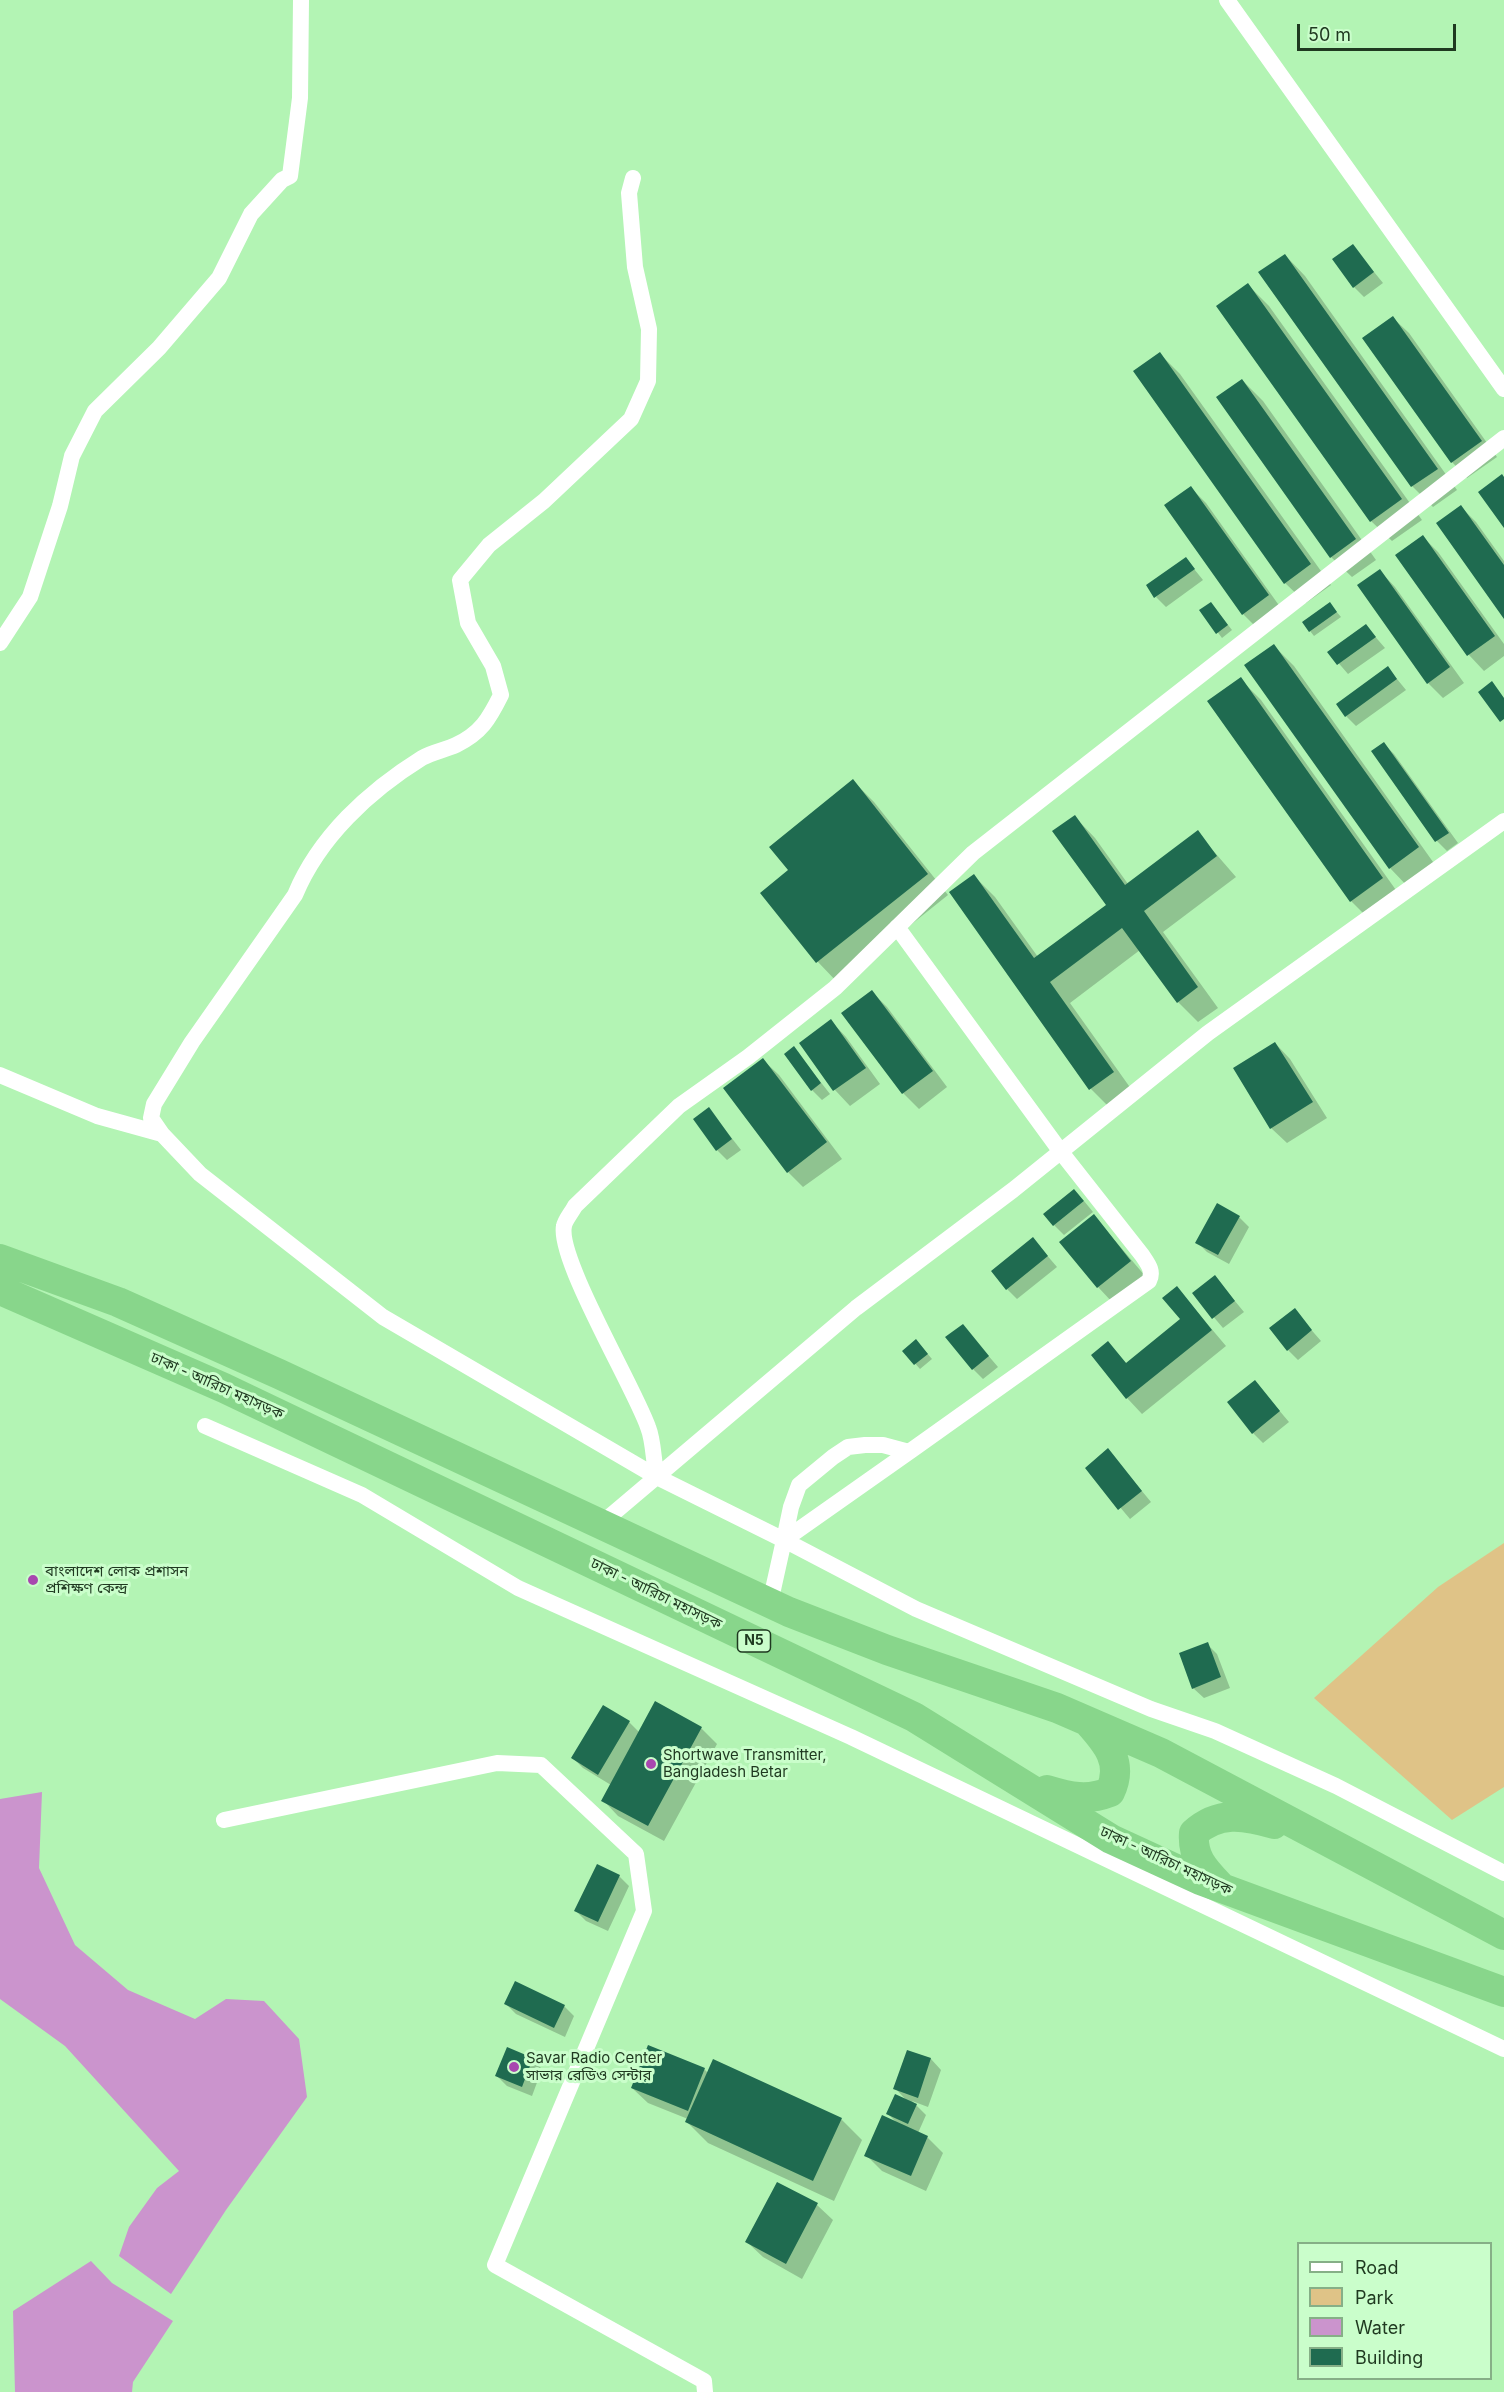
<!DOCTYPE html>
<meta charset="utf-8">
<style>
body{margin:0}
#map{position:relative;width:1504px;height:2392px;overflow:hidden;background:#b3f4b4;font-family:Inter,sans-serif}
canvas{display:block}
.legend{position:absolute;left:1297px;top:2242px;width:195px;height:138px;box-sizing:border-box;background:#cafecb;border:2px solid #86af87;margin:0;padding:8px 10px;list-style:none;font-size:18px;color:#1f3920}
.legend li{display:flex;align-items:center;gap:12px;height:30px}
.legend b{width:30px;border:2px solid #86af87}
.scale{position:absolute;left:1297px;top:24px;width:159px;height:27px;box-sizing:border-box;border:3px solid #1f3920;border-top:0;padding-left:8px;font-size:18px;line-height:21px;white-space:nowrap;color:#1f3920;-webkit-text-stroke:4px #cafecb;paint-order:stroke}
</style>
<div id="map">
<canvas width="1504" height="2392"></canvas>
<ul class="legend">
<li><b style="height:8px;background:#fff"></b>Road</li>
<li><b style="height:16px;background:#dfc387"></b>Park</li>
<li><b style="height:16px;background:#cb94cd"></b>Water</li>
<li><b style="height:16px;background:#1f6b50"></b>Building</li>
</ul>
<div class="scale">50 m</div>
</div>
<script>
const c = document.querySelector('canvas').getContext('2d');
c.lineJoin = 'round';
function fill(path, color) { c.fillStyle = color; c.fill(path, 'evenodd'); }
function strokePath(path, color, width, dash) { c.strokeStyle = color; c.lineWidth = width; c.lineCap = dash ? 'butt' : 'round'; c.setLineDash(dash || []); c.stroke(path); }
function write(font, color, halo, rows, align = 'center') {
  c.font = font + ' Inter,"Noto Sans Bengali",sans-serif'; c.lineWidth = 6; c.setLineDash([]); c.textBaseline = 'middle'; c.strokeStyle = halo; c.fillStyle = color; for (const [text, x, y, turn = 0] of rows) {
    c.save(); c.translate(x, y); c.rotate((+turn || 0) * Math.PI / 180); c.textAlign = isNaN(turn) ? turn : align; if (halo) c.strokeText(text, 0, 0); c.fillText(text, 0, 0); c.restore();
  }
}
const green = new Path2D(`
 M1504 1543V1787L1452 1820 1314 1698 1438 1587Z`);
const water = new Path2D(`
 M42 1792 39 1868 75 1945 128 1990 195 2019 226 1999 264 2001 299 2039 307 2097 226 2210 171 2294 119 2256 129 2227 157 2188 179 2171 65 2046 0 1999V1799Z
 M91 2261 112 2283 173 2321 133 2382 132 2392H15L13 2311Z`);
const shadow = new Path2D(`
 M1353 246 1383 283 1364 297 1354 287Z
 M1285 255 1305 276 1457 490 1433 507 1412 486 1260 273Z
 M1248 285 1269 306 1422 520 1392 541 1371 521Z
 M1393 318 1409 333 1497 457 1467 478 1452 462Z
 M1160 354 1180 374 1331 585 1306 603 1285 583Z
 M1242 380 1263 401 1376 560 1352 577 1331 557Z
 M1191 488 1206 503 1283 611 1258 629 1243 614Z
 M1461 507 1476 522 1504 561V616Z
 M1423 537 1438 552 1504 644V656L1484 671 1469 655 1397 555Z
 M1186 559 1203 580 1166 607 1156 597Z
 M1380 571 1395 587 1464 683 1443 698 1428 683Z
 M1211 603 1232 630 1222 638 1201 610Z
 M1330 604 1341 617 1314 636 1310 631Z
 M1366 626 1385 648 1348 674 1329 652Z
 M1274 646 1294 666 1438 869 1410 889 1390 868Z
 M1388 668 1406 690 1356 726 1346 716Z
 M1240 679 1261 700 1403 900 1372 922 1351 901Z
 M1384 744 1394 754 1458 843 1447 851 1437 841 1373 752Z
 M853 781 874 802 948 895 838 983 818 962 762 893 790 870Z
 M1075 817 1095 838 1128 884 1197 832 1236 877 1163 932 1218 1008 1198 1022 1178 1002 1140 950 1070 1003 1134 1093 1111 1109 1091 1089 974 876 995 897 1038 957 1108 905Z
 M872 992 887 1007 947 1087 919 1109 903 1093 843 1014Z
 M831 1021 846 1037 880 1084 850 1106 835 1090 801 1043Z
 M1275 1043 1290 1059 1327 1118 1287 1143 1271 1128Z
 M794 1048 830 1094 822 1100 812 1090Z
 M763 1060 779 1075 842 1159 803 1187 788 1172Z
 M709 1109 741 1150 727 1160 717 1150Z
 M1084 1201 1093 1212 1064 1235 1054 1225Z
 M1094 1216 1146 1277 1113 1303 1098 1287Z
 M1239 1217 1249 1227 1229 1264 1207 1252 1197 1242Z
 M1033 1239 1057 1267 1017 1299 1007 1289Z
 M1215 1277 1244 1312 1223 1328 1194 1294Z
 M1177 1288 1226 1346 1142 1414 1127 1398 1108 1343 1127 1364 1182 1320Z
 M1294 1310 1321 1341 1298 1360 1288 1350Z
 M963 1326 998 1367 983 1379 973 1369Z
 M921 1346 932 1359 920 1369 904 1351Z
 M1255 1382 1289 1422 1263 1443 1253 1433Z
 M1108 1450 1151 1502 1130 1519 1087 1468Z
 M1207 1644 1217 1654 1230 1688 1204 1698 1193 1688Z
 M629 1722 639 1732 701 1728 717 1744 664 1841 618 1816 603 1800 611 1785 583 1768 573 1758Z
 M619 1876 629 1886 608 1931 586 1921 576 1911Z
 M506 2004 564 2006 574 2016 565 2037 516 2014Z
 M908 2052 931 2059 941 2070 928 2107 912 2101 926 2115 918 2133 927 2137 943 2153 926 2191 882 2171 866 2155 898 2124 888 2114 907 2101 895 2088Z
 M532 2059 542 2069 532 2096 507 2086 497 2076Z
 M704 2069 708 2073 841 2119 862 2140 834 2201 708 2143 687 2122 688 2119 648 2103 632 2088Z
 M817 2205 833 2220 802 2279 763 2257 747 2242Z`);
const building = new Path2D(`
 M1353 244 1374 272 1353 288 1332 259Z
 M1285 254 1438 469 1411 487 1258 272Z
 M1248 283 1402 499 1370 522 1216 306Z
 M1393 316 1482 441 1451 463 1362 338Z
 M1160 352 1311 564 1284 584 1133 371Z
 M1242 379 1356 539 1330 558 1216 397Z
 M1502 474 1504 477V528L1478 492Z
 M1191 486 1269 595 1242 615 1164 505Z
 M1461 505 1504 565V619L1436 523Z
 M1423 535 1495 636 1467 656 1395 555Z
 M1186 557 1195 569 1154 598 1146 585Z
 M1380 569 1450 667 1427 684 1357 585Z
 M1211 602 1228 625 1216 634 1199 610Z
 M1330 602 1337 612 1309 632 1302 622Z
 M1366 624 1376 637 1337 665 1327 652Z
 M1274 644 1419 847 1389 869 1244 665Z
 M1388 666 1397 679 1345 717 1336 704Z
 M1241 677 1383 878 1350 902 1207 701Z
 M1492 681 1504 698V719L1500 722 1478 692Z
 M1384 742 1449 833 1435 842 1371 751Z
 M853 779 928 874 816 963 760 893 788 870 769 847Z
 M1075 815 1125 885 1198 830 1217 856 1144 911 1198 987 1177 1003 1122 928 1050 982 1114 1072 1089 1090 949 892 974 874 1034 958 1106 905 1052 831Z
 M872 990 933 1071 902 1094 841 1013Z
 M831 1019 866 1068 833 1091 799 1043Z
 M1275 1042 1313 1102 1270 1129 1233 1068Z
 M794 1046 821 1083 811 1091 784 1054Z
 M763 1058 827 1142 787 1173 723 1088Z
 M709 1107 732 1139 716 1151 693 1119Z
 M1074 1189 1084 1201 1053 1226 1043 1214Z
 M1217 1203 1240 1216 1218 1255 1195 1243Z
 M1094 1214 1131 1261 1097 1288 1059 1242Z
 M1033 1237 1048 1256 1006 1290 991 1271Z
 M1215 1275 1235 1301 1212 1319 1192 1293Z
 M1177 1286 1212 1330 1126 1399 1091 1355 1108 1341 1126 1363 1180 1319 1162 1298Z
 M1295 1308 1312 1330 1287 1351 1269 1328Z
 M963 1324 989 1356 972 1370 945 1337Z
 M916 1339 928 1354 914 1365 902 1351Z
 M1255 1380 1280 1411 1252 1434 1227 1402Z
 M1108 1448 1142 1491 1118 1510 1085 1468Z
 M1208 1642 1221 1677 1192 1689 1179 1653Z
 M655 1701 702 1727 648 1826 601 1801Z
 M603 1705 630 1721 598 1775 571 1758Z
 M597 1864 620 1875 598 1922 574 1911Z
 M515 1981 565 2005 554 2028 504 2004Z
 M648 2045 705 2068 688 2111 631 2088Z
 M507 2047 533 2058 522 2087 495 2076Z
 M907 2050 931 2058 918 2098 893 2089Z
 M713 2059 842 2118 813 2181 685 2122Z
 M895 2094 917 2104 908 2124 886 2114Z
 M882 2115 928 2136 911 2176 864 2156Z
 M777 2182 818 2203 786 2264 745 2242Z`);
const street = new Path2D(`
 M1227 0 1504 389
 M633 178 629 193 635 267 649 329 648 381 631 419 544 501 489 545 460 580 468 623 493 666 501 695C489 719 481 733 456 745 445 750 432 752 422 758 369 791 319 837 295 895L192 1042 154 1104 151 1118 162 1134 200 1174 383 1317 657 1477 784 1540
 M0 643 30 597 60 506 72 456 95 411 159 348 219 278 251 214 282 180 290 176 300 98 301 0
 M0 1075 97 1116 162 1134
 M205 1426 362 1495 518 1588 851 1737 1504 2049
 M657 1477C653 1461 654 1442 648 1427 634 1387 557 1258 564 1226 565 1220 572 1212 575 1206L679 1106 748 1057 835 988 973 853 1504 438
 M602 1523 856 1308 1013 1190 1208 1033 1504 821
 M784 1540 791 1507 799 1485 833 1457 848 1447 865 1445H883L909 1452 1149 1281C1154 1271 1148 1264 1142 1255L1061 1152 897 927
 M784 1540 909 1452
 M770 1603 784 1540 916 1609 1151 1709 1215 1731 1336 1786 1504 1873
 M224 1820 497 1763 541 1765 636 1854 644 1911 495 2265 704 2381 705 2392`);
const highway = new Path2D(`
 M0 1259 118 1302 279 1374 789 1612 887 1650 1057 1708 1161 1753 1504 1935
 M0 1290 224 1388 914 1717 1111 1839 1200 1880 1504 1992
 M1047 1790C1070 1797 1087 1801 1110 1792 1124 1763 1107 1743 1088 1722
 M1221 1887C1205 1870 1192 1858 1194 1833 1218 1811 1244 1815 1274 1824`);
const markers = [
 [33,1580,6,"#a847af"],
 [651,1764,6,"#a847af"],
 [514,2067,6,"#a847af"]
];
const shields = [
 [754,1641,33]
];
const shieldNames = [
 ["N5",754,1641]
];
const streetNames = [
 ["ঢাকা - আরিচা মহাসড়ক",217,1386,24],
 ["ঢাকা - আরিচা মহাসড়ক",656,1594,26],
 ["ঢাকা - আরিচা মহাসড়ক",1166,1861,25]
];
const poiNames = [
 ["বাংলাদেশ লোক প্রশাসন",45,1571],
 ["প্রশিক্ষণ কেন্দ্র",45,1588],
 ["Shortwave Transmitter,",663,1755],
 ["Bangladesh Betar",663,1772],
 ["Savar Radio Center",526,2058],
 ["সাভার রেডিও সেন্টার",526,2075]
];
fill(green, '#dfc387');
fill(water, '#cb94cd');
fill(shadow, '#0003');
fill(building, '#1f6b50');
strokePath(street, '#fff', 16);
strokePath(highway, '#88d68b', 30);
for (const [x, y, r, color] of markers) { const dot = new Path2D(); dot.arc(x, y, r, 0, 2 * Math.PI); c.fillStyle = color; c.fill(dot); strokePath(dot, '#cafecb', 2); }
for (const [x, y, w] of shields) { const box = new Path2D(); box.roundRect(x - w / 2, y - 11, w, 22, 4.5); c.fillStyle = '#cafecb'; c.fill(box); strokePath(box, '#1f3920', 1.5); }
write('bold 14px', '#1f3920', null, shieldNames);
write('15px', '#1f3920', '#cafecb', streetNames);
write('15px', '#1f3920', '#cafecb', poiNames, 'left');
</script>
